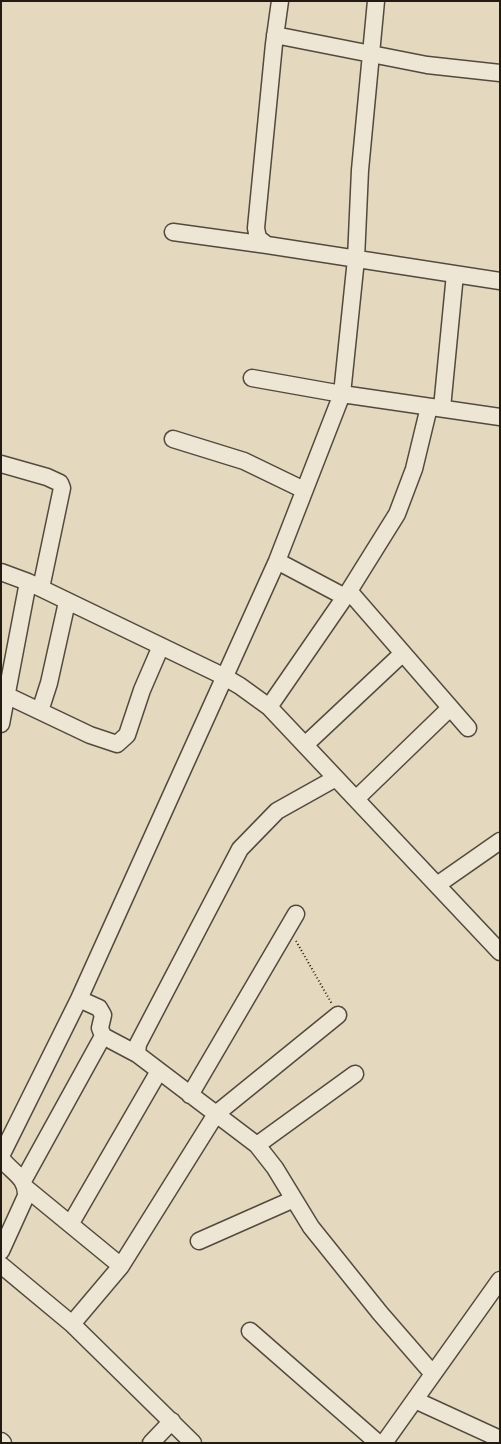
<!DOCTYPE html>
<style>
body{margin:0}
#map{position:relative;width:501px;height:1444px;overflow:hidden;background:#e4d8bf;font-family:Cardo,serif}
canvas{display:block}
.frame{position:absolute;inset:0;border:2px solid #231b12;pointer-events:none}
</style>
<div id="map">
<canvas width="501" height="1444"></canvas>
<div class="frame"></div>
</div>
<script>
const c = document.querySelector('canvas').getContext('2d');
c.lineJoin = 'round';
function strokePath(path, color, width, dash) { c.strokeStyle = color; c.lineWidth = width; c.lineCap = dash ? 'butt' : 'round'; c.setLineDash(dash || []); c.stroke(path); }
const path = new Path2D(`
 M296 941 332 1004`);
const minor = new Path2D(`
 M280 1 274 44 256 228 258 238 267 245 500 281
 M275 35 427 65 500 73
 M173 232 267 245
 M252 378 342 394 500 417
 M442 408 455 274
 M173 439 244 461 304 490
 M1 464 47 477 60 483 62 488 41 588
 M277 561 345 597
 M1 572 28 582 223 676 240 686 269 707 500 952
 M349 591 468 728
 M1 695 8 696 90 735 117 744 127 735 142 690 161 646
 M269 707 349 591 397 514 414 469 429 407
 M40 711 49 683 67 602
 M1 724 28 582
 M305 745 403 653
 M356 799 450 708
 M437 885 500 841
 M79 999 99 1008 103 1015 100 1028 103 1036 137 1054 257 1145 275 1168 311 1227 380 1313 433 1374
 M137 1054 138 1044 240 849 277 811 336 778
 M190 1095 296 914
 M257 1145 355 1074
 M1 1156 79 999 277 561 342 394 356 259 360 170 376 1
 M1 1158C11 1172 27 1177 26 1196L1 1251
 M23 1181 103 1036
 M26 1188 121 1266
 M71 1223 159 1071
 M199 1241 294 1199
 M1 1265 72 1324 193 1443
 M72 1324 121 1266 216 1114 338 1015
 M250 1331 378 1443
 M415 1400 500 1439
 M1 1441 3 1443
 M151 1443 172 1421
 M384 1443 500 1280`);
strokePath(minor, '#534a3d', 19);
strokePath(path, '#231b12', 2, [1, 2.5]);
strokePath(minor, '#ede6d5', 16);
</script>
